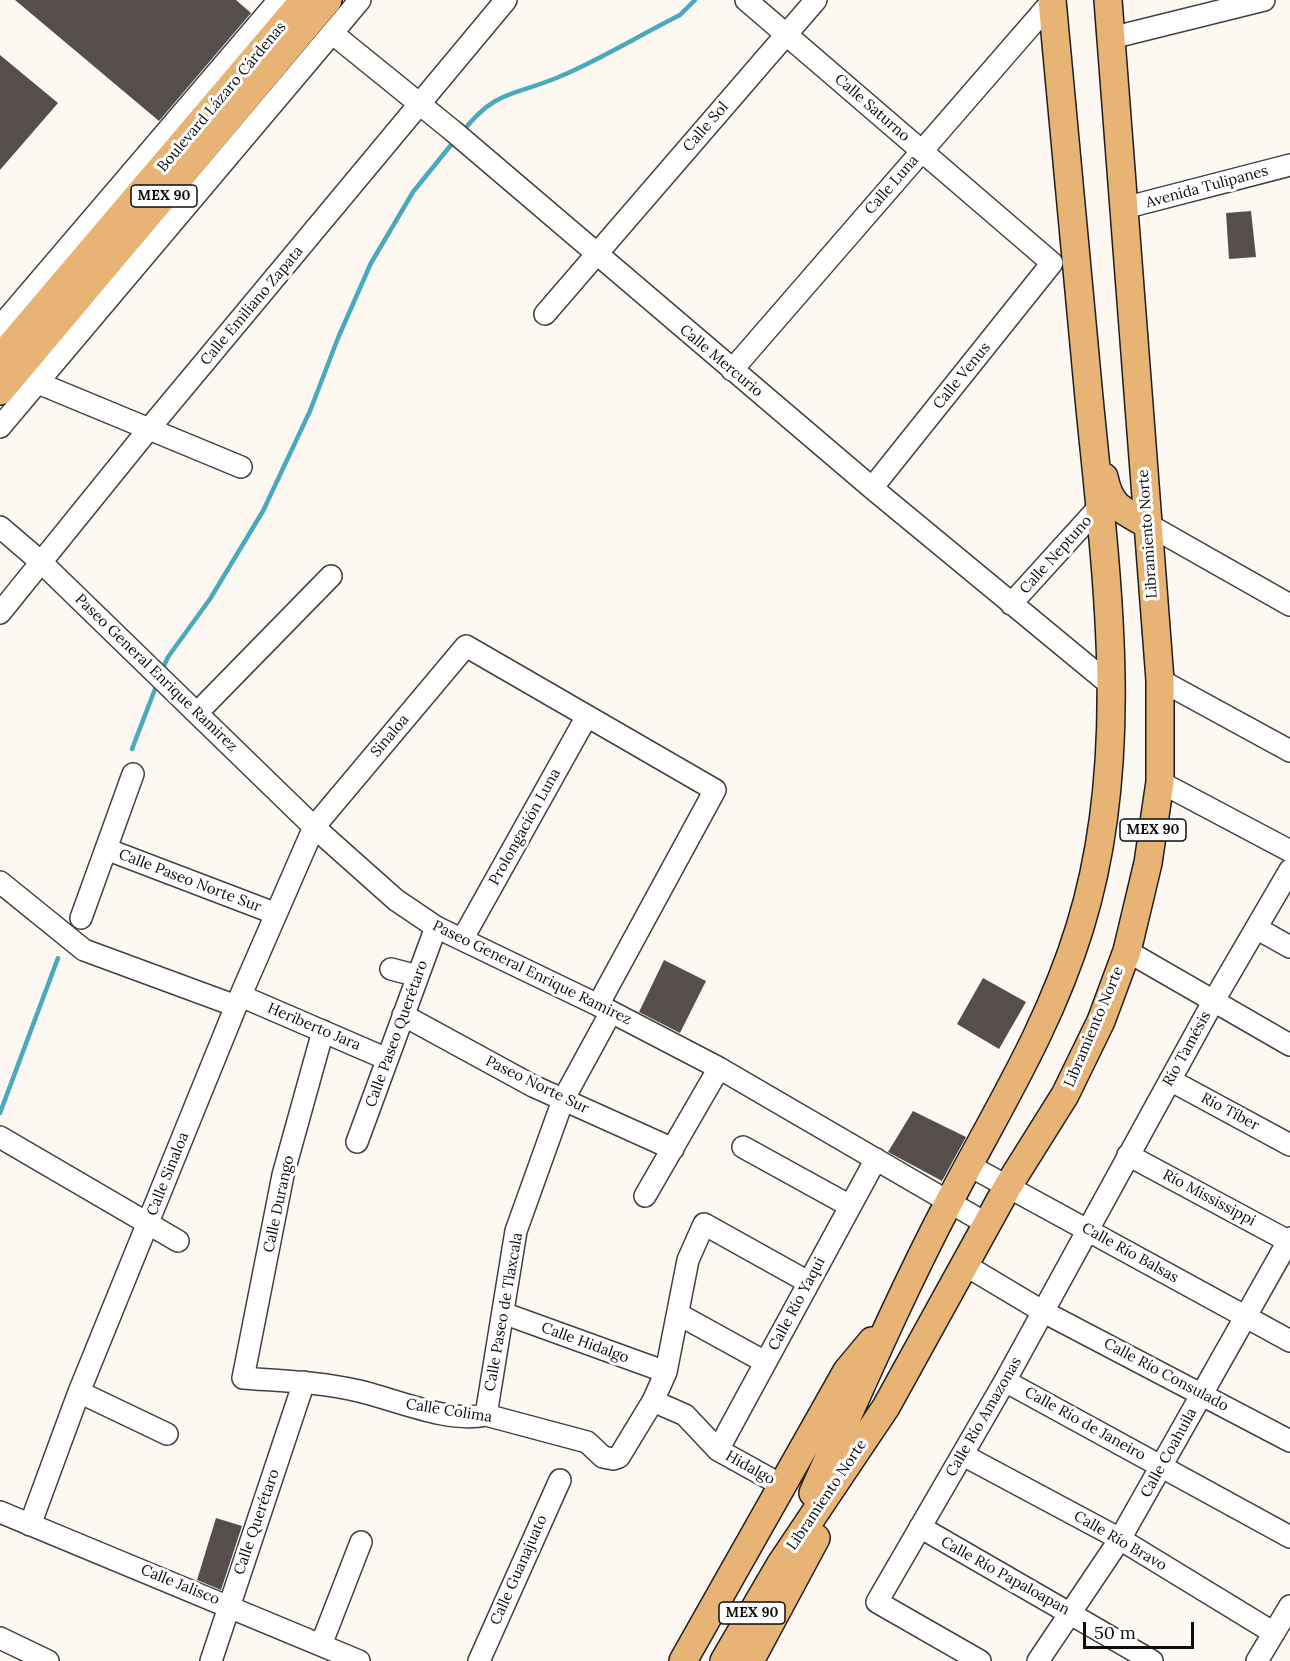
<!DOCTYPE html>
<meta charset="utf-8">
<style>
body{margin:0}
#map{position:relative;width:1290px;height:1661px;overflow:hidden;background:#fdf8f1;font-family:Lora,serif}
canvas{display:block}
.scale{position:absolute;left:1083px;top:1622px;width:111px;height:27px;box-sizing:border-box;border:3px solid #0e0e0e;border-top:0;padding-left:8px;font-size:18px;line-height:21px;white-space:nowrap;color:#0e0e0e;-webkit-text-stroke:4px #fff;paint-order:stroke}
</style>
<div id="map">
<canvas width="1290" height="1661"></canvas>
<div class="scale">50 m</div>
</div>
<script>
const c = document.querySelector('canvas').getContext('2d');
c.lineJoin = 'round';
function strokePath(path, color, width, dash) { c.strokeStyle = color; c.lineWidth = width; c.lineCap = dash ? 'butt' : 'round'; c.setLineDash(dash || []); c.stroke(path); }
function fill(path, color) { c.fillStyle = color; c.fill(path, 'evenodd'); }
function write(font, color, halo, rows, align = 'center') {
  c.font = font + ' Lora,serif'; c.lineWidth = 6; c.setLineDash([]); c.textBaseline = 'middle'; c.strokeStyle = halo; c.fillStyle = color; for (const [text, x, y, turn = 0] of rows) {
    c.save(); c.translate(x, y); c.rotate((+turn || 0) * Math.PI / 180); c.textAlign = isNaN(turn) ? turn : align; if (halo) c.strokeText(text, 0, 0); c.fillText(text, 0, 0); c.restore();
  }
}
const stream = new Path2D(`
 M463 131C497 88 516 96 561 76 601 59 640 35 680 15L695 0
 M162 670 168 657 210 599 263 511 310 411 338 338 371 263 413 192 455 140
 M132 749 157 684
 M0 1113 58 958`);
const building = new Path2D(`
 M15 0H236L251 13 159 121Z
 M0 55 58 103 0 170Z
 M1251 211 1256 257 1229 259 1226 213Z
 M664 960 706 981 680 1033 639 1012Z
 M983 978 1026 1002 999 1049 957 1024Z
 M913 1111 966 1137 942 1181 888 1152Z
 M216 1518 242 1526 221 1590 197 1580Z`);
const minor = new Path2D(`
 M746 0 1052 263 872 488
 M332 33 453 131 872 488 1113 687
 M1111 38 1264 0
 M1124 208 1290 165
 M545 314 816 0
 M0 327 279 0
 M732 370 1053 0
 M38 383 241 467
 M0 427 360 0
 M1147 524 1290 605
 M0 527 41 562 314 827 396 900 436 927 598 1005 719 1068 987 1224
 M1011 604 1100 506
 M0 613 148 430 506 0
 M1160 680 1290 751
 M197 713 331 576
 M1160 782 1290 851
 M106 849 274 913
 M0 882 84 950 236 1006
 M81 918 133 774
 M1256 928 1290 947
 M463 938 587 716
 M1127 951 1290 1045
 M391 969 418 976
 M241 996 387 1059
 M403 1015 533 1086 673 1149
 M323 1031 283 1175 243 1378C282 1381 321 1382 359 1391 397 1400 447 1423 486 1415L587 1442 603 1457 613 1459 619 1457 653 1401 666 1372 688 1260 704 1224 808 1282
 M1170 1080 1290 1145
 M0 1137 178 1241
 M357 1142 436 927
 M743 1147 850 1206
 M1128 1155 1290 1242
 M970 1166 1290 1341
 M645 1196 719 1068
 M965 1265 1042 1311 1290 1441
 M503 1313 666 1372
 M678 1314 765 1362
 M1005 1381 1290 1537
 M79 1392 167 1434
 M653 1401 685 1415 718 1450 783 1486
 M486 1415 516 1231 563 1100 611 1012
 M718 1450 876 1159
 M963 1455 1120 1539 1274 1633
 M0 1512 359 1661
 M30 1525 79 1392 236 1006 314 827 466 646 715 790 598 1005
 M920 1527 1152 1661
 M0 1638 48 1661
 M321 1645 361 1542
 M211 1661 304 1382
 M479 1661 560 1480
 M980 1661 877 1602 1005 1381 1213 1002 1290 870
 M1038 1661 1120 1539 1290 1238
 M1257 1661 1290 1606`);
const major = new Path2D(`
 M0 358 304 0
 M0 391 328 0
 M1104 477C1110 507 1122 510 1147 524
 M813 1493C857 1396 899 1297 949 1202 997 1110 1049 1028 1080 927 1133 756 1106 573 1089 398 1076 265 1065 133 1052 0
 M683 1661 847 1371 872 1341
 M724 1661 780 1565 886 1407 1008 1186 1065 1095 1101 1021 1127 951 1148 863 1160 782V680L1108 0
 M750 1661 816 1538`);
const shields = [
 [164,196,66],
 [1153,830,66],
 [752,1613,66]
];
const shieldNames = [
 ["MEX 90",164,196],
 ["MEX 90",1153,830],
 ["MEX 90",752,1613]
];
const streetNames = [
 ["Boulevard Lázaro Cárdenas",222,97,-50],
 ["Calle Saturno",872,108,41],
 ["Calle Sol",706,127,-49],
 ["Calle Luna",892,185,-49],
 ["Avenida Tulipanes",1207,187,-15],
 ["Calle Emiliano Zapata",252,306,-50],
 ["Calle Mercurio",721,361,40],
 ["Calle Venus",962,376,-51],
 ["Libramiento Norte",1148,534,-94],
 ["Calle Neptuno",1056,555,-48],
 ["Paseo General Enrique Ramirez",156,673,44],
 ["Sinaloa",390,736,-50],
 ["Prolongación Luna",525,827,-61],
 ["Calle Paseo Norte Sur",190,881,21],
 ["Paseo General Enrique Ramirez",532,973,26],
 ["Heriberto Jara",314,1027,23],
 ["Libramiento Norte",1094,1027,-67],
 ["Calle Paseo Querétaro",397,1034,-70],
 ["Río Tamésis",1187,1049,-61],
 ["Paseo Norte Sur",537,1085,26],
 ["Río Tíber",1230,1112,28],
 ["Calle Sinaloa",168,1174,-68],
 ["Río Mississippi",1209,1198,28],
 ["Calle Durango",279,1204,-78],
 ["Calle Río Balsas",1130,1253,29],
 ["Calle Río Yaqui",797,1304,-62],
 ["Calle Paseo de Tlaxcala",504,1312,-80],
 ["Calle Hidalgo",585,1343,20],
 ["Calle Río Consulado",1166,1375,28],
 ["Calle Colima",449,1411,9],
 ["Calle Río Amazonas",984,1417,-60],
 ["Calle Río de Janeiro",1085,1424,29],
 ["Calle Coahuila",1169,1453,-61],
 ["Hidalgo",750,1468,29],
 ["Libramiento Norte",827,1495,-56],
 ["Calle Querétaro",257,1522,-71],
 ["Calle Río Bravo",1120,1541,30],
 ["Calle Guanajuato",519,1570,-66],
 ["Calle Río Papaloapan",1005,1576,29],
 ["Calle Jalisco",180,1585,22]
];
strokePath(stream, '#4ba9bd', 4.5);
fill(building, '#564e4c');
strokePath(minor, '#414141', 24);
strokePath(major, '#1f1f1f', 30);
strokePath(minor, '#fff', 21);
strokePath(major, '#e8b476', 27);
for (const [x, y, w] of shields) { const box = new Path2D(); box.roundRect(x - w / 2, y - 11, w, 22, 4.5); c.fillStyle = '#fff'; c.fill(box); strokePath(box, '#0e0e0e', 1.5); }
write('bold 14px', '#0e0e0e', null, shieldNames);
write('15px', '#0e0e0e', '#fff', streetNames);
</script>
